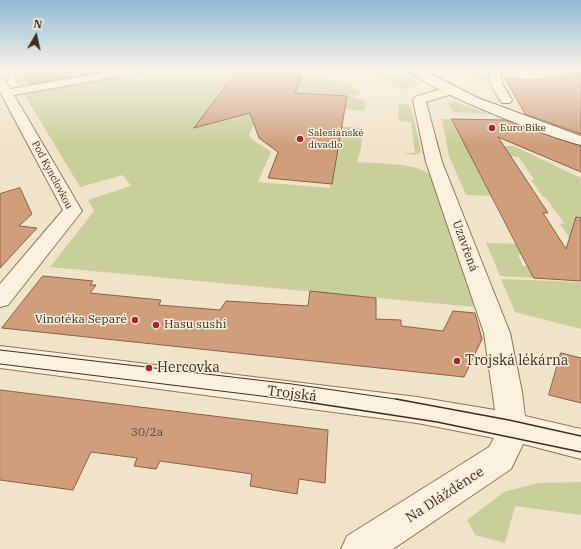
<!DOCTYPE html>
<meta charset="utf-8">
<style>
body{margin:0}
#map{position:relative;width:581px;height:549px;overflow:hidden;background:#f0e4c8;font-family:"IBM Plex Serif",serif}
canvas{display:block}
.north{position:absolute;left:16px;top:16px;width:40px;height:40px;-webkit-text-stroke:3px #f7eed8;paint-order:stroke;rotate:9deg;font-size:11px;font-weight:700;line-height:16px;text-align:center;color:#3d2e20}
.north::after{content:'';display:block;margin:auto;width:14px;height:18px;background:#3d2e20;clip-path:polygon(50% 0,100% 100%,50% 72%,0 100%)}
</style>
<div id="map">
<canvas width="581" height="549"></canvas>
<div class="north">N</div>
</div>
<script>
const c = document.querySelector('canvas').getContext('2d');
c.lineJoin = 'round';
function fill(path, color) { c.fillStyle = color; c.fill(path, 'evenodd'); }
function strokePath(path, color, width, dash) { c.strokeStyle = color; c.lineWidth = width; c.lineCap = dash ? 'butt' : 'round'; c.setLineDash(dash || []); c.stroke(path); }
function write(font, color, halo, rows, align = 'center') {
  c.font = font + ' "IBM Plex Serif",serif'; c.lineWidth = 3; c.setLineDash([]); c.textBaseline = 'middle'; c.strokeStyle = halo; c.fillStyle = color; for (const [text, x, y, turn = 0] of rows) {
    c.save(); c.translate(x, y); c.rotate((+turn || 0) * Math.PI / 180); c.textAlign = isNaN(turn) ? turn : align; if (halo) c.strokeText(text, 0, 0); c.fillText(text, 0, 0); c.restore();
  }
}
const green = new Path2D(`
 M9 69H121L20 86Z
 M161 69H258L256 72 226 86 223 89 263 122 253 126 249 135C254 144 264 145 271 152L258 182 330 188 341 126 362 128 361 148 357 162C377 164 416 162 430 175L465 273 474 307 50 267 94 211 88 200 131 186 123 175 80 187 24 94Z
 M282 69H305L302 77C320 78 350 78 361 95H353V97L366 101 364 111 345 109 347 96 291 93 298 75H294L297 70Z
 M348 69C373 69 399 68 421 84L403 89 380 77 368 73 360 75 347 72 351 69Z
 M455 69H487V76L491 85Z
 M456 102 488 114 453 112 448 103Z
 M403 103 411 106 421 152 415 155 402 153H415L411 122 399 121 398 105Z
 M442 119H452L461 136 475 146H514L581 178V259L572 258 565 246H575L560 224 564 223 546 198 543 197 531 180H534L519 157 472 156 476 165H475L492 196 466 195 449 156Z
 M486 243 517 244 522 255H518L523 266H528L534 278 500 276Z
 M501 279 581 282V329L515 312Z
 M581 482V515L515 506 505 543 475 535 467 520 504 492 538 483Z`);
const building = new Path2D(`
 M21 69H93L94 73 31 84Z
 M239 69H296L294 75 302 77 295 93 347 96 332 184 268 178 278 152 259 138 250 113 194 128Z
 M581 72V134L525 114 505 78 535 80Z
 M452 119 506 120 581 146V172L498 137 548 213H543L566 249 576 217 581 218V281L534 278Z
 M20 188 32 214 19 226 37 228 0 268V194Z
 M43 276 93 281 90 285H96L90 293 161 300 159 305 220 310 226 301 308 306 310 291 376 298V319L401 320V326L443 331 453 311 475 313 482 339 464 377 2 328Z
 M561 353 581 358V403L549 395Z
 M0 390 328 430 325 483 299 479 297 494 250 486 252 474 160 461 156 469 134 466 137 458 91 452 73 490 0 480Z`);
const minor = new Path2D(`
 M127 69H148L143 72 14 95 82 211 8 305 0 307V284L63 210 0 92V78L4 79 10 89Z
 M451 86 457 90 455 93 426 102 442 162 510 333 522 392 525 416 581 429V459L523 444 511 469 393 549H341L347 536 489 447 494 438 417 423 0 368V346L417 397 495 410 484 333 426 162 413 100 415 97Z`);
const secondary = new Path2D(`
 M408 69H420L478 98 581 136V145C551 138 424 90 408 69Z
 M489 69H499L503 85 512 100 510 103H502C494 92 489 82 489 69Z`);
const tramFar1 = new Path2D(`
 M0 350 292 384 402 400
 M0 364 294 400`);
const tram = new Path2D(`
 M287 399 437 422 581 452
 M396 399 509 420 581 436`);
const markers = [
 [492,128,4,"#9e2a2b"],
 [300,139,4,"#9e2a2b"],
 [135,320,4,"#9e2a2b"],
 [156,325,4,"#9e2a2b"],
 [457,361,4,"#9e2a2b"],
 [149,368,4,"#9e2a2b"]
];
const farPoinames = [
 ["Euro Bike",500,128],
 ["Salesiánské",308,133],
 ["divadlo",308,145]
];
const farStreetnames = [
 ["Pod Kynclovkou",52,175,62]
];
const streetNames = [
 ["Uzavřená",465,246,70]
];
const poiNames = [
 ["Vinotéka Separé",127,320],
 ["Hasu sushi",164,325,"left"]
];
const nearNumbernames = [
 ["30/2a",147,433]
];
const nearPoinames = [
 ["Trojská lékárna",465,361],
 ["Hercovka",157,368]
];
const nearStreetnames = [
 ["Trojská",292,394,7],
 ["Na Dlážděnce",445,495,-33]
];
fill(green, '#c9cf9b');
fill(building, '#cf9f7d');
strokePath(building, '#8d5f41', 1);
strokePath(minor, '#8d765c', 2);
strokePath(secondary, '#6f573f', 2);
fill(minor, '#faf1dc');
fill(secondary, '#faf1dc');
strokePath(tramFar1, '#3d2e20', 1);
strokePath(tram, '#3d2e20', 1.5);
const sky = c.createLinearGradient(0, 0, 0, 145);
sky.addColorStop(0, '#8fbad6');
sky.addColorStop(0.48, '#f8f3e6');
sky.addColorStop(1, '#f8f3e600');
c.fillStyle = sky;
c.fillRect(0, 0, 581, 145);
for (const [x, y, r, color] of markers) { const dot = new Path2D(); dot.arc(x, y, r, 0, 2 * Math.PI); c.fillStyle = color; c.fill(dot); strokePath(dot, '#f7eed8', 1.5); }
write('10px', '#3d2e20', '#f7eed8', farPoinames, 'left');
write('10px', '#3d2e20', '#f7eed8', farStreetnames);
write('12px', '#3d2e20', '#f7eed8', streetNames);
write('12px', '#3d2e20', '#f7eed8', poiNames, 'right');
write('12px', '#624a37', null, nearNumbernames);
write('14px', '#3d2e20', '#f7eed8', nearPoinames, 'left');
write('14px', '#3d2e20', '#f7eed8', nearStreetnames);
</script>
